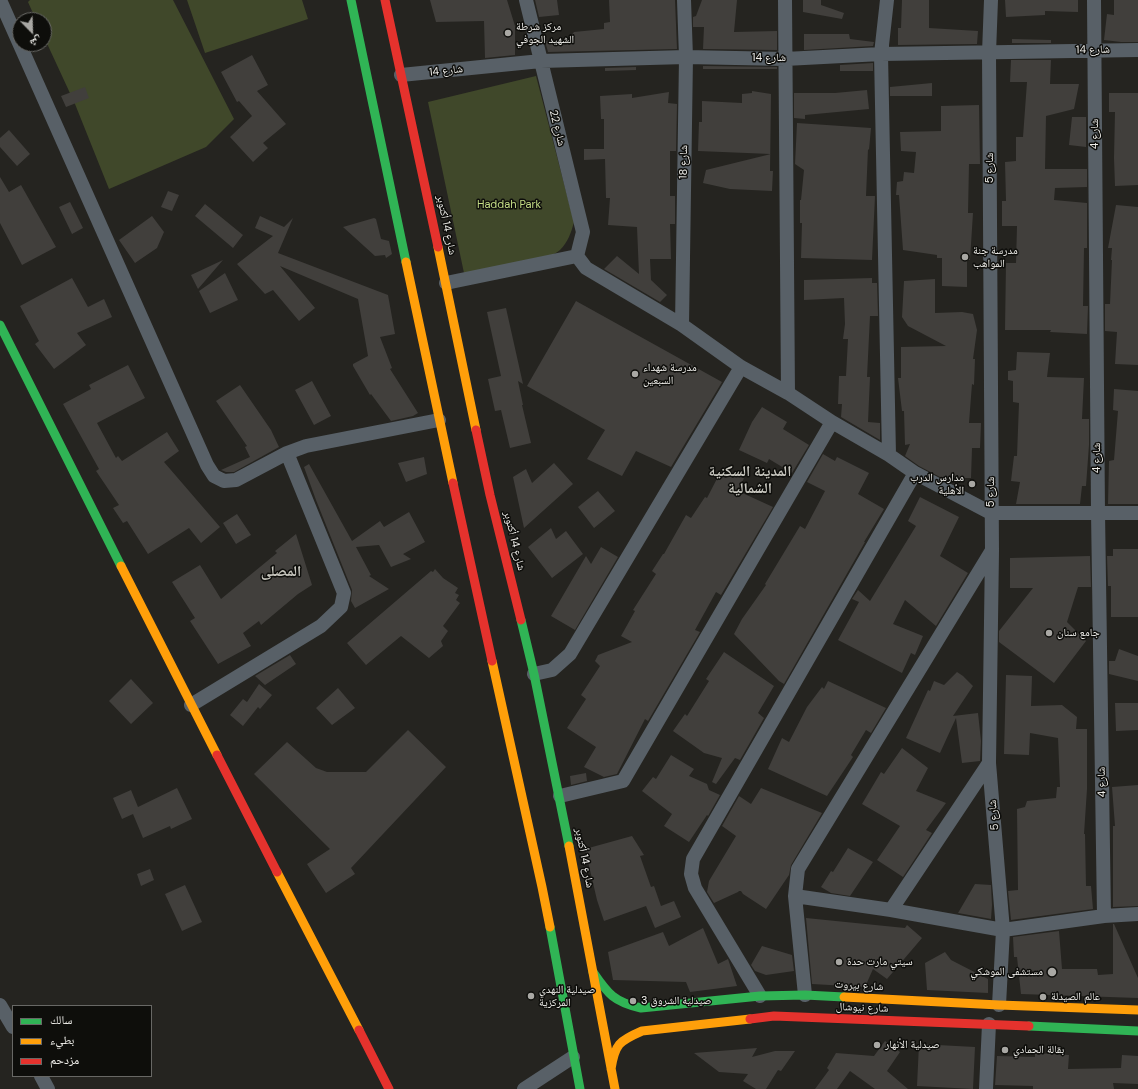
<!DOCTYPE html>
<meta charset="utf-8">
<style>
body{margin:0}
#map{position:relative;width:1138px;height:1089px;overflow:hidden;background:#252420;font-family:"DM Sans","Noto Naskh Arabic",sans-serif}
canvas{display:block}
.legend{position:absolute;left:12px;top:1005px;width:140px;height:72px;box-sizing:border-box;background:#0e0e0b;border:1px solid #686865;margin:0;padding:5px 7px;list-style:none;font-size:12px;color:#f0efeb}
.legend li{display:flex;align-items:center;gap:8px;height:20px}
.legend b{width:20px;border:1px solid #686865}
.north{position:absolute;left:12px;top:12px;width:40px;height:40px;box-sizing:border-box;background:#0e0e0b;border:1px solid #686865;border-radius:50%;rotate:157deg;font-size:11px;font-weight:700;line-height:16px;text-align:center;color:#f0efeb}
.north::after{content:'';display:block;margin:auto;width:14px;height:18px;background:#a9a8a4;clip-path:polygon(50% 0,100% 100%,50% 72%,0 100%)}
</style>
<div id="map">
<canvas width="1138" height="1089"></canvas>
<ul class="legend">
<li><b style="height:5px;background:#30b455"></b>سالك</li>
<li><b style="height:5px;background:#ff9f0a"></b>بطيء</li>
<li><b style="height:5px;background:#e5322d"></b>مزدحم</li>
</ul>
<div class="north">ش</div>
</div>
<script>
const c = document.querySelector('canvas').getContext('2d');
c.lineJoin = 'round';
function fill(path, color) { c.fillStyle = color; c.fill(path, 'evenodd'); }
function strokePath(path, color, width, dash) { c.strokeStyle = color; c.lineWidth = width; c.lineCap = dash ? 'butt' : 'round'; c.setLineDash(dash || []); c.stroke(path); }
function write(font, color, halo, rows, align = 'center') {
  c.font = font + ' "DM Sans","Noto Naskh Arabic",sans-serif'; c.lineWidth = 3; c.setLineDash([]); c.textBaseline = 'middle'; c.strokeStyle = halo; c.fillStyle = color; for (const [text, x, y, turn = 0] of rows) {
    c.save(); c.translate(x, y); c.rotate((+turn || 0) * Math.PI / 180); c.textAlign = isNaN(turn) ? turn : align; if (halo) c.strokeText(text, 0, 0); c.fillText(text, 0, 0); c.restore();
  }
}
const green = new Path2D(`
 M30 0H173L234 119 206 147 109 189 75 104 44 37V20H36L28 2Z
 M187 0H302L308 19 205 53Z
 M536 76 574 222C571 233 568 242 560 250 547 263 485 270 464 273L428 102Z`);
const building = new Path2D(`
 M430 0H507L515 26V55L485 58 484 21 436 22Z
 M535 0H557L559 15 539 17Z
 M609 0H675L677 49 548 52 545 41 566 42 574 32 604 29V23L610 22Z
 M702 0H737L734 32 777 31V50L703 49 704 27H693V17L696 16Z
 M803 0H821V5L844 13 842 19 803 12Z
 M902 0H929V28L978 31 977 44 898 45V28H901Z
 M1005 0H1078V12L1045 11V15L1006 17Z
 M1114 0H1138V42H1121L1104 40 1107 14 1114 15Z
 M804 34H849L850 39 874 42 873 46 804 50Z
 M1012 39 1051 40V43H1012Z
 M252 55 268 85 257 91 286 124 263 143 268 148 253 162 230 137 252 116 239 101 237 102 221 72Z
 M1011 60H1051L1050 84H1079L1074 109 1046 116 1045 169H1087V187L1055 188 1054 200 1087 203V248H1084L1083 306H1088L1087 334 1050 332 1051 330H1005L1006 263H1016L1017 226H1002V201H1006L1005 162 1016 161V137H1023L1027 82H1010Z
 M873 63V71H840V65Z
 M703 66 777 67V69H703Z
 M636 67V70L605 71V68Z
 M932 83V96H890V87Z
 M85 87 89 98 66 107 61 96Z
 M867 90 869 109 805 115V119L794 118V93H835Z
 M752 91 771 94 770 171H773L772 191 730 189 703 183 706 170 771 154 698 151 699 122H702V101L742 103V94L752 93Z
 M669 92 668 103 677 104 676 151H670V196H675V224H670L671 259H650L651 280 667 295 660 302 604 269 617 256 639 274 637 227 608 225 610 198H606L605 159 584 160V149H604V119H601L600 96 632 94V98Z
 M1109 93H1138V185L1115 186 1114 158 1115 112H1109Z
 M979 105 980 164H969L968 213H973L970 260H967V287L942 286V258H937V255L903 250 899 195H896L897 182 903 181 904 172 914 173 916 152 901 151 900 132 941 131V106Z
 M1072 117H1086V147L1069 145Z
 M797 123 871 128 869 150 868 149 866 196H875L872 260 801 258 802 223H800V200H801L804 170 795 164Z
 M9 130 30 154 17 166 0 147V138Z
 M0 177 9 192 21 185 56 247 22 265 0 223Z
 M168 191 179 195 172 211 161 207Z
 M70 202 83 228 72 234 59 207Z
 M205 204 243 235 233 248 195 216Z
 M1116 205 1138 207V365L1115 364 1117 332 1105 331V304H1110L1112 260H1111L1112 248H1108Z
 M152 216 164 232 157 248 135 263 119 240Z
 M260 216 284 227 293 218 278 253 388 295 395 334 380 337 392 368 390 369 418 413 413 416 391 421 371 394 370 395 353 366V364L368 356 358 299 280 266 315 308 299 321 273 290 265 294 237 264 273 236 255 228Z
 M374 218 376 219 381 239 389 241 392 254 386 258 385 255 375 256 343 227Z
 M223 260 198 289 191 275Z
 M225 273 238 300 210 313 199 291Z
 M72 278 88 307 104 299 112 317 77 333 86 345 54 369 35 344 39 341 20 306Z
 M872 278V283H877L878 316H870L867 377H870L868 422 880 423V440L841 417 842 404H838L839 376H846L848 339H843L845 324 844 298 804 300V280Z
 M935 279V313L962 312 973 314 977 330 973 359H975L974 385 972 384 969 423H981L980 448H972L971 478H942L919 466 905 456 910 444 905 445 904 411H902L898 378H901V347L946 346 908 326 902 317 904 281Z
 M576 301 722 382 671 467 636 451 622 476 587 459 605 430 527 386Z
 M506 308 523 384 518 381 523 405H522L531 443 510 448 501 410 495 411 488 379 501 376 487 312Z
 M1017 352 1050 353 1047 377 1084 378 1082 419H1089V445L1086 486H1082L1080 504H1016L1020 482 1011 481 1014 456H1017L1019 403 1013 402V381L1008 380V371L1016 370Z
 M128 365 145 398 97 423 116 458 118 456 122 461 167 432 179 451 164 462 220 527 201 543 189 528 148 554 127 521 123 523 113 508 119 505 96 471 99 469 63 404 91 389 89 385Z
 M312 381 331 416 314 425 295 390Z
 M240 385 271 430 279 447 234 472H226L221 470 250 457 245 447 247 446 216 401Z
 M1114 389 1138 391V504H1108L1109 461 1114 460 1118 411 1113 410Z
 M762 407 787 422 783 429 809 445 792 473 769 459 767 463 739 450 752 422Z
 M823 454 835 461 837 457 869 473 858 494 884 509 864 542H865L784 684 779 681 734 634 742 619 766 585 765 584 800 526 805 529 825 491 807 482Z
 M424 457 427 474 406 482 398 463Z
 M554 463 573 484 524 528 513 477 526 469 532 483Z
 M309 464 352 541 380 521 384 527 409 512 425 542 403 554 411 559 391 567 379 545 356 547 371 575 369 576 389 589 355 608 351 601 352 590 316 500 304 467Z
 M723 467 744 478 738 491 773 507 721 595 716 592 695 630 700 632 648 721 645 719 617 774 604 777 584 767 596 747 567 728 586 699 581 695 600 666 595 661 598 655 632 642 621 636 635 611 633 610 656 574 652 571 663 554H664L686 515 691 518 705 497 707 498Z
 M598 491 615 511 594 528 578 507Z
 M920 497 959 517 940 556 968 573 936 626 905 600 893 624 923 636 915 655 911 653 902 673 838 640 859 602 852 599 858 590 870 601 916 526 908 521Z
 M237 514 251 535 236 544 223 523Z
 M551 528 556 539 566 531 583 554 552 578 528 547Z
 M296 534 312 585 298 594 261 625 259 621 243 633 251 646 218 664 190 621 195 618 172 582 200 565 221 599 277 553 275 551Z
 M601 547 618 557 575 630 551 616 586 556 591 564Z
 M1113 549H1138V617H1111V586H1108L1107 556H1113Z
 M1090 556 1091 587H1078L1067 622 1086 641 1054 683 999 642V631L1033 588H1010V558Z
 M435 569 443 578 458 588 455 593 459 595 456 600 460 603 443 626 448 631 441 641 443 646 429 658 401 636 366 665 347 643 431 571 433 572Z
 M1119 649 1138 656V681L1109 674V661H1115Z
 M724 652 774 686 758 713 764 718 740 760 735 758 716 784 712 782 722 758 704 753 673 731 685 714 687 716 709 681 706 679Z
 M290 655 296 664 265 685 255 676Z
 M957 672 963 676 973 686 953 716 978 713 981 741 980 761 962 763 956 718 940 753 906 738 928 690 930 691 934 681 944 685Z
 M1006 675 1032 676 1031 706 1062 705 1077 717 1076 729H1087V789L1084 834H1085L1086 886H1091L1093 909 1011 920 1008 891 1018 890 1017 809 1025 807 1027 801 1056 798 1057 787H1060L1058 738 1030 733 1029 755 1004 754Z
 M131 679 153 703 131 724 109 701Z
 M828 681 886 708 871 733 866 730 851 755 853 757 827 796 768 769 782 738 789 742 807 707 822 687 824 689Z
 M259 684 272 695 260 709 258 707 243 726 230 715 243 699 247 702Z
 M338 688 355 708 332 725 316 708Z
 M1115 703H1138V730L1116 731Z
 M408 730 446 767 351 868 355 874 326 893 307 864 330 849 254 774 287 742 316 768 327 772H366Z
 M902 748 928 768 916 791 946 803 926 830 932 833 903 877 877 860 900 826 862 804 881 772 884 774Z
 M671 755 694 769 689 776 707 784 709 790 720 795 708 816 707 815 689 842 664 826 672 814 642 791 653 777 656 779Z
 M586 773 587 781 571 785 570 776Z
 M1138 785V906L1113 907V826H1115L1112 787Z
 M177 788 192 819 171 829 170 826 143 838 133 814 122 819 113 798 131 790 138 807Z
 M761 788 822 813 791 865 789 875 766 909 743 894 741 891H739L738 892 714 903 707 892 709 881 736 836 722 826 739 796 751 804Z
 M632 836 644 855 640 856 651 887 654 886 661 906 674 901 681 917 655 928 646 906 604 921 597 900 585 849Z
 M848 848 873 862 850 896 831 893 821 887 831 871 833 872Z
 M150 869 154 880 141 886 137 874Z
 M975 884 991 885 992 905 991 919 958 913Z
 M185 885 202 922 182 931 165 894Z
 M806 918 905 928 907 925 922 938 887 979 873 969 865 987 812 984Z
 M1113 924H1114L1138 978V998L1021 994 1017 957H1014L1013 937 1059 931 1062 969H1097L1098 975 1113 974Z
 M703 928 718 964 728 959 737 986 690 992 686 982 613 980 608 952 663 932 669 946Z
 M762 946 792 955 794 971 766 975 755 971 751 965Z
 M945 952 951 960 988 979V993L927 990 925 963Z
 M885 1041 900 1052 887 1071 908 1089H875L850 1071 837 1089H815L829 1070 827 1068 836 1053 874 1056Z
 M919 1044 975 1047 973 1089 917 1086Z
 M757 1048 752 1057 775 1051H795L781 1071 778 1070 766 1089H756L743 1081 748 1074 719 1072 694 1053Z
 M1035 1053 1069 1055 1068 1069 1121 1068 1122 1055 1138 1056V1084L1113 1083 1114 1089H1033V1086L995 1085 997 1056 1035 1057Z`);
const street = new Path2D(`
 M0 0 207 465 214 476 224 481 236 480 287 453 306 446 439 420
 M526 0 583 232 577 256
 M785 0 788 393
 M887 0 881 54 889 455
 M991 0 989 53 992 551 989 763 1003 930 999 1005
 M1094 0 1098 512 1104 916
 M401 75 541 61 686 57 785 59 881 54 1138 50
 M446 283 577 256 586 268 682 325 741 367 788 393 832 422 889 455 915 473 991 513H1138
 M682 325 686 57 684 0
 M534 674 552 670 570 654 741 367
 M191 705 321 626 341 607 344 593 287 453
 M560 796 623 781 832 422
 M795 896 891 910 1003 930 1104 916 1138 914
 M891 910 989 763
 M805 995 795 896 798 869 991 552
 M760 996 695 888 691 874 693 859 915 473
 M0 1005 13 1027
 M41 1076 48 1089
 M524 1089 573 1057
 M986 1089 989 1024`);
const fast = new Path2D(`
 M351 0 406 262
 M0 325 121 566
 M521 620 534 674 569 846
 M550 927 580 1089
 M593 972C608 994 614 1002 641 1008L760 996 805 995 844 997
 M1029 1026 1138 1031`);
const slow = new Path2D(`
 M438 247 476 430
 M406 262 453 483
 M121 566 217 755
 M492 661 542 887 550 927
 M569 846 615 1089
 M277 872 359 1030
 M844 997 999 1005 1138 1010
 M611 1069C615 1044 619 1041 642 1031L750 1019`);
const jam = new Path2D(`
 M385 0 438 247
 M476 430 490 495 521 620
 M453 483 492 661
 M217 755 277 872
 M750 1019 774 1016 1029 1026
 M359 1030 389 1089`);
const markers = [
 [508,33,4,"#a9a8a4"],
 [965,257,4,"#a9a8a4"],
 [635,374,4,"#a9a8a4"],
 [972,484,4,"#a9a8a4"],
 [1049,633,4,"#a9a8a4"],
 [839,962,4,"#a9a8a4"],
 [1052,972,5,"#a9a8a4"],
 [531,996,4,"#a9a8a4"],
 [1043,997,4,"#a9a8a4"],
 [633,1001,4,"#a9a8a4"],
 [877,1045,4,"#a9a8a4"],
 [1005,1050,4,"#a9a8a4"]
];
const poiNames = [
 ["مركز شرطة",516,27],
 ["الشهيد الجوفي",516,40],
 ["مدرسة جنة",973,251],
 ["المواهب",973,264],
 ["مدرسة شهداء",643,368],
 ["السبعين",643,381],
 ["مدارس الدرب",964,478,"right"],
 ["الأهلية",964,491,"right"],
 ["جامع سنان",1057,633],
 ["سيتي مارت حدة",847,962],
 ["مستشفى الموشكي",1043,972,"right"],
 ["صيدلية النهدي",539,990],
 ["المركزية",539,1003],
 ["عالم الصيدلة",1051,997],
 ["صيدلية الشروق 3",641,1001],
 ["صيدلية الأنهار",885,1045],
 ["بقالة الحمادي",1013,1050]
];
const streetNames = [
 ["شارع 14",1093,50,-1],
 ["شارع 14",769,58],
 ["شارع 14",446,71,-6],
 ["شارع 22",557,128,76],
 ["شارع 4",1095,134,-90],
 ["شارع 18",684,162,-89],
 ["شارع 5",990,168,-90],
 ["شارع 14 أكتوبر",446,225,78],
 ["شارع 4",1097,458,-90],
 ["شارع 5",991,492,-90],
 ["شارع 14 أكتوبر",514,541,76],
 ["شارع 4",1102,782,-91],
 ["شارع 5",994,815,-95],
 ["شارع 14 أكتوبر",584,858,79],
 ["شارع بيروت",859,986,3],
 ["شارع نيوشال",862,1008,2]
];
const parkNames = [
 ["Haddah Park",509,205]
];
const districtNames = [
 ["المدينة السكنية",750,472],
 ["الشمالية",750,489],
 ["المصلى",281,572]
];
fill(green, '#40482a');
fill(building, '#413f3c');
strokePath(street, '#586067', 14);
strokePath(fast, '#30b455', 9);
strokePath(slow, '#ff9f0a', 9);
strokePath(jam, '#e5322d', 9);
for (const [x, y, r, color] of markers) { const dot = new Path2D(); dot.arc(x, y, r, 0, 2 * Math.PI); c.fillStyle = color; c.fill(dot); strokePath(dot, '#0e0e0b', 1.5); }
write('11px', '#f0efeb', '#0e0e0b', poiNames, 'left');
write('11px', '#f0efeb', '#0e0e0b', streetNames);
write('11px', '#c5de86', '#0e0e0b', parkNames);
write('bold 15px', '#c6c5bd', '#0e0e0b', districtNames);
</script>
